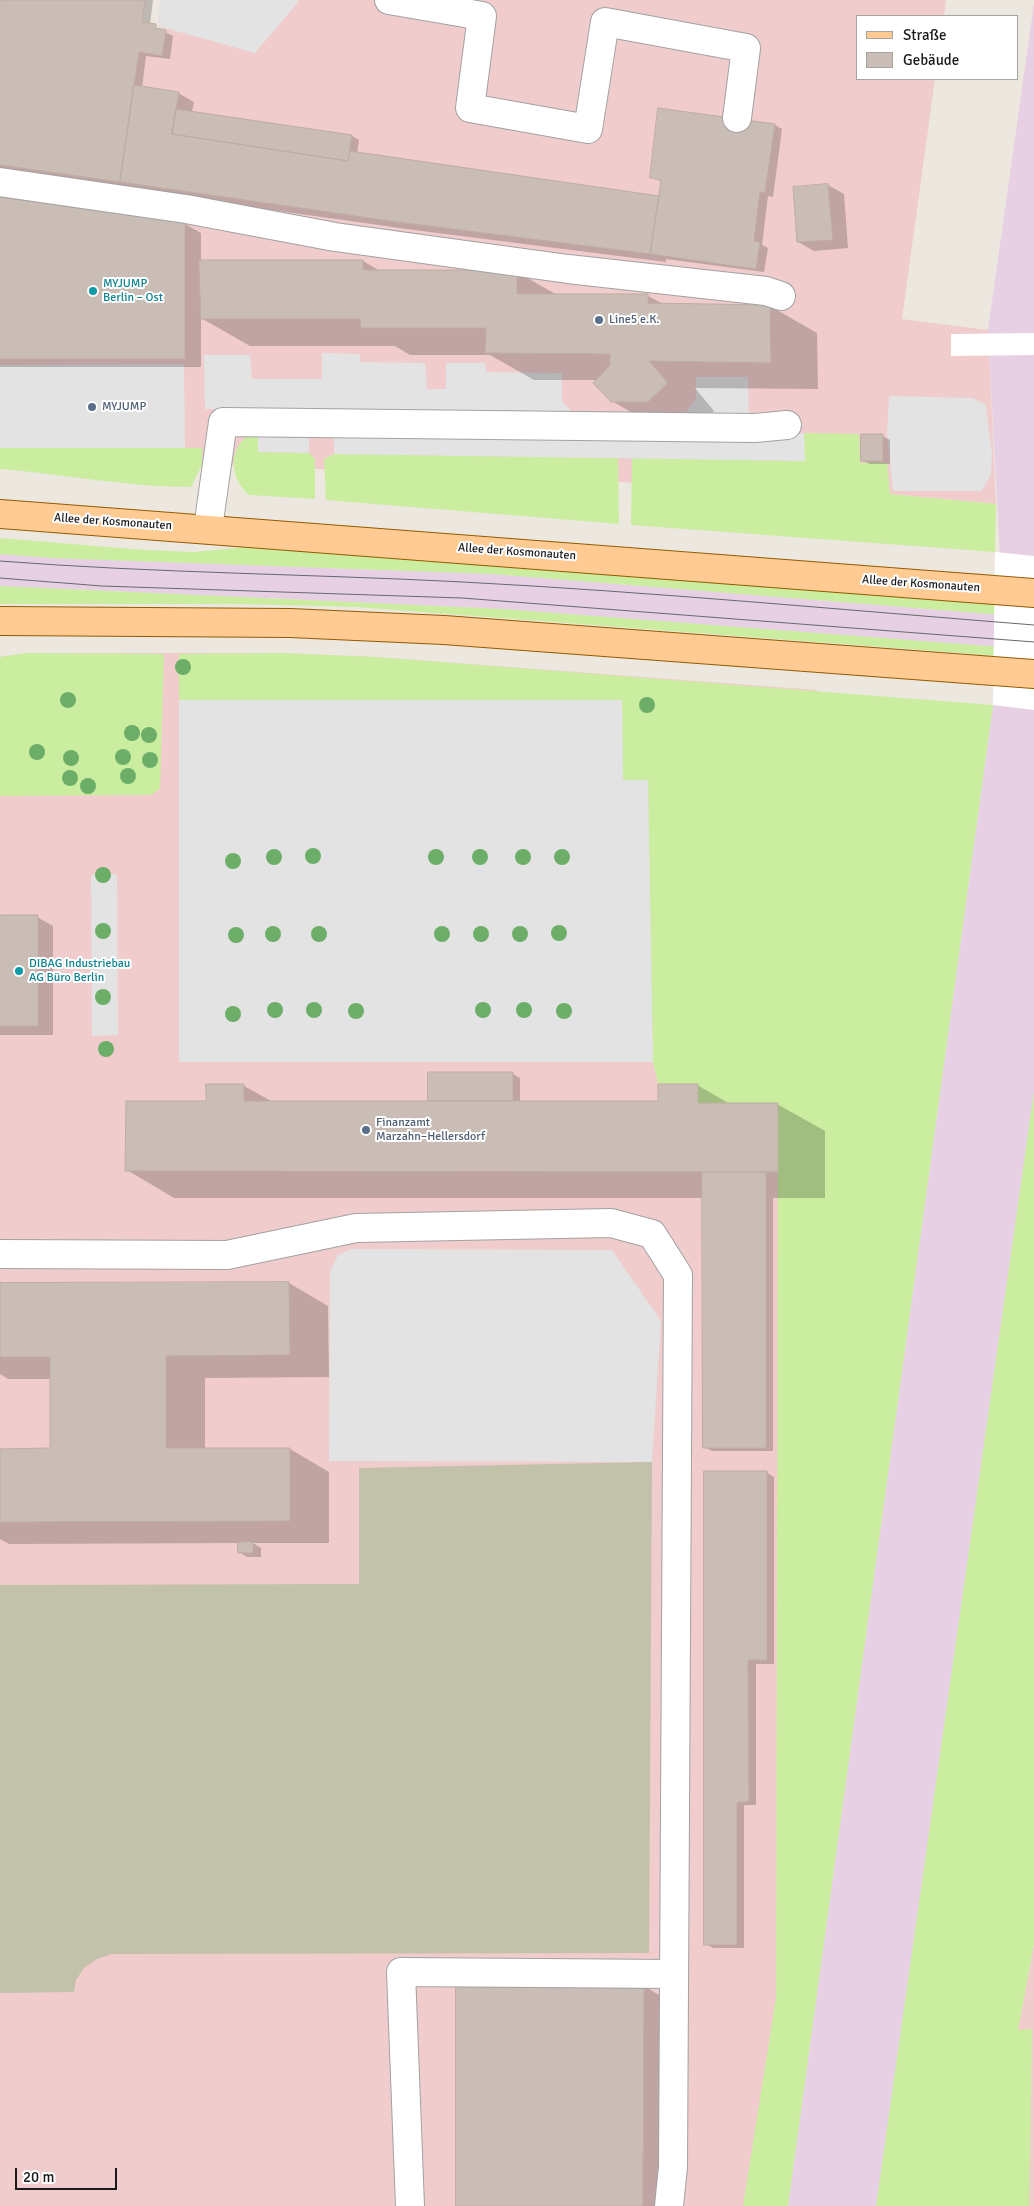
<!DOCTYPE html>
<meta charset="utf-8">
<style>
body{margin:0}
#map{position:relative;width:1034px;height:2206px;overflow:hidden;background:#ede8df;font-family:Signika,sans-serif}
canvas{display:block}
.legend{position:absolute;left:856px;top:15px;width:162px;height:65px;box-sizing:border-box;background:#fff;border:1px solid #a4a4a4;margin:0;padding:6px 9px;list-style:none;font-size:15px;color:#1b1b1b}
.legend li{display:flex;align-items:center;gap:10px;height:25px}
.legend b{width:25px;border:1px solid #a4a4a4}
.scale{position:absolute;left:15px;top:2168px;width:102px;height:22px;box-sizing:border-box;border:2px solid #1b1b1b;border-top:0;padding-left:6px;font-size:15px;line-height:18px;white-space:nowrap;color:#1b1b1b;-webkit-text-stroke:4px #fff;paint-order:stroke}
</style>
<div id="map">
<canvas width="1034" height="2206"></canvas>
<ul class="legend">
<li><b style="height:6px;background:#ffcb93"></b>Straße</li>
<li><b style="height:14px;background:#c9bdb5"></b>Gebäude</li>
</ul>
<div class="scale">20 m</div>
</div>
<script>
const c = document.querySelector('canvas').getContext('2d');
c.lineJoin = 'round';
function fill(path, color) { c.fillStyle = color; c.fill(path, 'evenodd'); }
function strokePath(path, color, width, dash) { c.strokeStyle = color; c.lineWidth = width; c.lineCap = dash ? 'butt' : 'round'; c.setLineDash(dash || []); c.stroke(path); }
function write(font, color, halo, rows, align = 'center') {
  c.font = font + ' Signika,sans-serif'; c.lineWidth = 4; c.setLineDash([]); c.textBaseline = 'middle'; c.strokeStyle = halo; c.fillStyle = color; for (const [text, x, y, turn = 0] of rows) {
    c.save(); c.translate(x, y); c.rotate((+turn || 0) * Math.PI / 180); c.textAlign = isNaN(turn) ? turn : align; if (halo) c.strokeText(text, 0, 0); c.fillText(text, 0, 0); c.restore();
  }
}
const commercial = new Path2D(`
 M160 0H946L944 16H858V79H935L902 319 988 330 996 504 890 494 254 466 0 459V165L120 182 139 52 163 55 166 30 158 26Z
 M27 653H281L376 657 817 690 798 1953 761 2206H0V657Z
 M1034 1944V2206H987L1018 2030Z`);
const industrial = new Path2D(`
 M1034 3V1099L878 2206H788L1001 647 502 609 0 586V554L51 558 493 574 1003 615 988 330Z`);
const construction = new Path2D(`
 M652 1462 649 1953 112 1954 97 1959 84 1968 76 1980 74 1992 0 1993V1585L359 1584V1468Z`);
const grass = new Path2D(`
 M258 431V452L309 453 315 459V499L249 495C227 476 228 441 258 431Z
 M804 433 859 434 860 463H887L890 494 996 504 995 552 631 525 632 458 804 461Z
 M0 448H202V465L191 487C126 487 64 474 0 469Z
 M334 454 618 458 619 524 326 500 324 459Z
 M0 538 144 550 194 552 257 546 1002 605 1003 615 493 574 51 558 0 554Z
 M0 586 502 609 1000 647V656L356 607 241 604H0Z
 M27 653 164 654 160 788 152 795 0 796V657Z
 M281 653 376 657 993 705 788 2206H743L776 1998 778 1103H698L697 1084H658L653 1062 648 781 623 780 622 700H179V654Z
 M1034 1091V1944L1018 2030 1032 2029 1029 2206H876Z`);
const parking = new Path2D(`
 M160 0H300L255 53 158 26Z
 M322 353 360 354V362L425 363 427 389H446V363H485L486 372 562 373V401L573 413H685L696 399V377H748L749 432 804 433 805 461 334 454V426H309V453L258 452V409H205L204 355H250L252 379H322Z
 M184 364 185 448H0V365Z
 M889 396 973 398 986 405 992 454 991 475 981 491H893L887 433Z
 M179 700H622L623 780H648L653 1062H179Z
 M117 874 118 1035 92 1036 91 875Z
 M351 1249 612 1250 661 1321 652 1462 329 1461 330 1272 338 1255Z`);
const pier = new Path2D(`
 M1034 333V355L951 356V334Z
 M995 552 1034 556V710L993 705Z`);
const shadow = new Path2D(`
 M0 0H153L150 25 173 36 170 59 146 56 142 88 178 93 194 102 192 112 352 136 359 140 357 154 660 198 662 182 652 177 775 125 782 129 773 197 768 196 762 245 768 248 764 272 666 259V262L414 230 137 191 129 186 0 168Z
 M828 185 844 194 848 248 814 251 798 242Z
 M0 198 185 224 201 233V261H363L380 271 517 272 557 295 648 296 663 304 770 306 817 333 818 389 695 388 714 411 696 429H660L612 401 597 380H534L490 355H410L395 346H250L201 318V367H0Z
 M882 436 890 440V464H870L862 460Z
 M0 916 37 917 53 926V1035H0Z
 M513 1074 520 1078V1103H660L697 1085 730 1104H777L825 1131V1198H773V1451H712L704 1447V1198H174L127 1170 207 1102V1086H244L273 1102H429Z
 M289 1283 328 1306 329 1377 205 1378V1449H290L329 1472V1543H253L261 1548V1557H247L239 1552V1543L9 1544 0 1539V1450L52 1449 51 1379H8L0 1374V1285Z
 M766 1472 774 1477V1664H756V1805H744V1948H713L706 1944Z
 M644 1986 667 2000 666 2206H457Z`);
const building = new Path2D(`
 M0 0H145L142 22 156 24V28L166 30 162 56 139 52 120 182 0 165Z
 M134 85 179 92 172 134 348 161 350 151 659 196 650 254 397 222 120 182Z
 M658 108 775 124 765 193 760 192 754 241 760 242 756 269 650 254 661 180 650 178Z
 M176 109 352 135 348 161 172 134Z
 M828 184 833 240 797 242 793 187Z
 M0 197 185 223V359H0Z
 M199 260H363V270H517V294H648V303L770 305 771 363 649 361 668 383 648 402H611L593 383 610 365V354L485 353 486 328H361L360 319H201Z
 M861 434H883V461H861Z
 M0 915H38V1026H0Z
 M428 1072H513V1101H428Z
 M206 1084H244V1101H658V1084H698V1103H778V1172L125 1171 126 1101H206Z
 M702 1172H766V1448H703Z
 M289 1282 290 1355 166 1356V1448H290V1521L0 1522V1449L50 1448V1357H0V1283Z
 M704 1471H767V1660H748L749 1802H737V1945H704Z
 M238 1542H253V1553H238Z
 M456 1985H644L643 2206H456Z`);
const minor = new Path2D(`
 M389 0 482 16 470 108 588 129 605 22 746 48 737 118
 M0 182 186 209 335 237 568 269 766 291 781 296
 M208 528 223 422 755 428 787 425
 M0 1254 227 1255 356 1228 611 1223 652 1234 678 1275 673 2167 669 2206
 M410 2206 401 1972 674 1974`);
const major = new Path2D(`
 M0 514 1034 593
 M0 621 290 623 444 630 1034 674`);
const tram = new Path2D(`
 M0 561C154 573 309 574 463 582 653 592 844 610 1034 625
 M0 578 102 586 462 598 1034 642`);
const trees = [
 [183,667],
 [68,700],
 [647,705],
 [132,733],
 [149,735],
 [37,752],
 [123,757],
 [71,758],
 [150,760],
 [128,776],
 [70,778],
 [88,786],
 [313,856],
 [274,857],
 [436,857],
 [480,857],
 [523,857],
 [562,857],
 [233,861],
 [103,875],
 [103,931],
 [559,933],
 [273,934],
 [319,934],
 [442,934],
 [481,934],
 [520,934],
 [236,935],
 [103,997],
 [275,1010],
 [314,1010],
 [483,1010],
 [524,1010],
 [356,1011],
 [564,1011],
 [233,1014],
 [106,1049]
];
const markers = [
 [93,291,5,"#0f9aa8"],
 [599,320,5,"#5c6f8a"],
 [92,407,5,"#5c6f8a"],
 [19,971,5,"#0f9aa8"],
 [366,1130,5,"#5c6f8a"]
];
const cultureNames = [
 ["MYJUMP",103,284],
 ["Berlin – Ost",103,298],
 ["DIBAG Industriebau",29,964],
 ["AG Büro Berlin",29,978]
];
const serviceNames = [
 ["Line5 e.K.",609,320],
 ["MYJUMP",102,407],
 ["Finanzamt",376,1123],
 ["Marzahn–Hellersdorf",376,1137]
];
const streetNames = [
 ["Allee der Kosmonauten",113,522,4],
 ["Allee der Kosmonauten",517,552,4],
 ["Allee der Kosmonauten",921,584,4]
];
fill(commercial, '#f0cccc');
fill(industrial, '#e7d0e4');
fill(construction, '#c2c1aa');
fill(grass, '#caeda0');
fill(parking, '#e3e3e3');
fill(pier, '#fff');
fill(shadow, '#0003');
fill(building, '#c9bdb5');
strokePath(building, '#c0ada1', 1);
strokePath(minor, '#a2a2a2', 30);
strokePath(major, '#925a00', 30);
strokePath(minor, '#fff', 28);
strokePath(major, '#ffcb93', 28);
strokePath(tram, '#696969', 1);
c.fillStyle = '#6cae68';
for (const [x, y] of trees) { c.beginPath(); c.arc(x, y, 8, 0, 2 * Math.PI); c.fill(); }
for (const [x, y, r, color] of markers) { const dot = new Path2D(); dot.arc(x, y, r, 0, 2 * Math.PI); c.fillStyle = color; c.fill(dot); strokePath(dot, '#fff', 2); }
write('12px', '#0d838f', '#fff', cultureNames, 'left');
write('12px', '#4e5e75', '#fff', serviceNames, 'left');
write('12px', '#1b1b1b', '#fff', streetNames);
</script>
